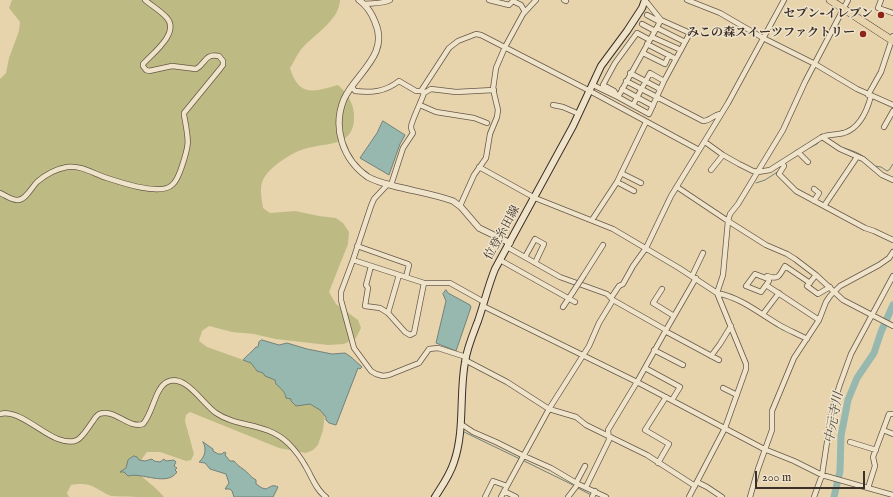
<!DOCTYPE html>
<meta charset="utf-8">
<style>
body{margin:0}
#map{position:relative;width:893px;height:497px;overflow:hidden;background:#e7d4ad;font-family:"IM FELL English",serif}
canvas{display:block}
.scale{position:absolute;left:755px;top:471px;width:110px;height:18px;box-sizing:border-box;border:2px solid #3b2f29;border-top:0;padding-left:5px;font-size:12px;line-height:14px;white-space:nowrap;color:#3b2f29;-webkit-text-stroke:3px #efe3ca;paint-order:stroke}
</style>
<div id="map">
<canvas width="893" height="497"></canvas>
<div class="scale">200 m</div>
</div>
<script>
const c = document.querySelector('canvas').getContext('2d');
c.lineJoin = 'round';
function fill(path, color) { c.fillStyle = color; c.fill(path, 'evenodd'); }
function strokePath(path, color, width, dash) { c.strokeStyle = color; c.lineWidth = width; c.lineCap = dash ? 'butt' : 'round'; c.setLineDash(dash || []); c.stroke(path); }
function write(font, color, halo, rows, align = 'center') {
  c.font = font + ' "IM FELL English","Noto Serif JP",serif'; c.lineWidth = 3; c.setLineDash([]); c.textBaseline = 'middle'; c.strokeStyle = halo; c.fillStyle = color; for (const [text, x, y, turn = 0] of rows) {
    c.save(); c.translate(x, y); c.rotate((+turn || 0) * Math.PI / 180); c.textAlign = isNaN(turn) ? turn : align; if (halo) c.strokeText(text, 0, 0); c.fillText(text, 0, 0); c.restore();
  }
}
const green = new Path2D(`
 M12 0H340C339 22 312 35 300 51 296 56 294 62 290 68 299 97 313 92 338 85 347 93 353 102 354 114 356 148 327 142 304 149 291 153 268 168 263 180 259 188 262 200 263 208L270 213 295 211 319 216 336 218 343 223 349 232 348 244 329 292 336 304 358 320 361 328 356 338 344 344 328 345 275 339 254 334 232 332 209 326 202 331 199 341 207 347 266 368 325 414 323 430 318 445 313 450 306 453 279 448 190 412 186 415 185 421 194 454 191 460 186 461 160 452H147L139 463 137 472C146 481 156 487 164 497 156 497 116 497 111 496 95 489 92 481 71 485L67 493 69 497H0V79L6 73 9 58 19 31 20 22 9 8Z`);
const water = new Path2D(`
 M383 121 405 135 400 144 389 175 360 158 377 133Z
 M446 290 448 293 470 305 471 307 456 351 436 343 446 301 443 294Z
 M262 340 279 345 287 343 307 349 332 354 345 353 351 357 362 367 360 369 358 368 336 425 329 423 326 420V417L320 410 310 404 296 406 291 401V399L286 398C285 391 281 389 276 384L275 380 265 376 263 373 257 371 251 363 243 360C247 355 252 352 256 347H258L259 342Z
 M203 442 213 449V451L218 454H222L224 452 226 453 225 455 230 461H234C237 465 239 466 243 469 248 472 250 477 256 480V484L262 488 266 489C270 487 273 484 278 487L273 497H234L232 491 230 489H225L229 483 226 474 210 469 205 463 199 462C205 457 207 449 203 442Z
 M134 456 137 457 139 460 145 461 152 459 154 461 160 462 164 459 166 461 174 460 176 462 174 466 177 468 175 470 177 472C167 487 142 472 128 476L124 472H120L126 468 128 460Z`);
const stream = new Path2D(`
 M840 147C851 150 861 153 869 161
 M809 148 817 144 821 140
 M874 166 881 167 887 171 889 170 893 164
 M756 183 765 180 779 171
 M464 432 520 459
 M522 460 573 485
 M578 488 591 495`);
const river = new Path2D(`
 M834 497 840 471 841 436 848 400 857 378 874 353 881 332 893 305`);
const minor = new Path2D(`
 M489 0 509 5 514 0
 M564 0 566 1
 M687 0 720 13 763 38 815 64 857 89 893 105
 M881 0 878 8 893 13
 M513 1 521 5 525 12
 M364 4C372 3 383 4 390 0
 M647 15 660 22
 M642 24 655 31
 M657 28 685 42
 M652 37 681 50
 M650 40 637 33 615 63 603 85 614 91 618 97 649 114 664 81 690 33 661 20
 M647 44 676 59
 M643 53 665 64 669 55
 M630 73 660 89
 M626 81 703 121C709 121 714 115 720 114
 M593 85 618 97 661 20 645 0
 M352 87 355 91C371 93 385 92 399 81L416 91H421
 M622 89 653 106
 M421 91 449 48 458 41 476 34 481 35 590 91 699 150
 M424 93 431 89 456 92 494 90
 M868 95 881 72 893 36
 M420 105 436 112 474 118 487 123
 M553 105 563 107 579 114
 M633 105 650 73 664 81
 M884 127 893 111
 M822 137 840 149 863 159 882 175 893 180
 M705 142 723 155 739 164 753 171 758 172 770 170 822 137C829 134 836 135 844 133 860 128 867 111 871 96
 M798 152 808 162
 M782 163 784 166 779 174 796 191 824 206 857 157
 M479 167 535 198 613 229 679 268 717 293C742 298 760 314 781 326 790 331 798 334 807 339
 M711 170 723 155
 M621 173 641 183
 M617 182 646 122
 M388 184 374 199 371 206 353 260 424 283H450L484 302
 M391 185 403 148 413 133C412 131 411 129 411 127 411 122 422 100 424 93L421 91
 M677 187 728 221 766 245 787 254 795 259 816 275 843 300 893 326
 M0 193C5 195 11 200 17 200 25 201 32 187 37 182 45 175 56 169 67 167 81 165 94 174 107 178 122 183 161 196 172 185 177 181 179 174 181 169 190 143 189 142 184 115V113L220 69 223 65V61L219 56C204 53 206 64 196 69L172 66 149 71 146 70 143 66V64C152 54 180 33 167 18 161 11 152 6 145 0
 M814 201 819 193 814 189
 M460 206 474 175 486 158 490 134 497 117 498 110 493 89 496 68 505 47 523 14 536 0
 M824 206 865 228 874 231 893 240
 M592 220 617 182 634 191
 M357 246 408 264 409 265 406 277
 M507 247 560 277 607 294 613 300 666 330
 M525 257 535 239 544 244 535 263
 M353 260 341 292V300L354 348 371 371 376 374 383 376 389 375 419 363 429 349 438 348 466 357
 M500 260 575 302
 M371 266 366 285 368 288 365 306 380 308 388 313
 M399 275 388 313 405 332 410 335 414 333 424 283
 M584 275 603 245
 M816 275 807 286 818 294 830 287
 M692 276 703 253
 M767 276C779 280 779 276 785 266L810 283
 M766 285 769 281 768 279 755 274 746 286 761 292 766 285 819 320
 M662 289 653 303 674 316
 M611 298 619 286 623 284 633 266 646 248 671 196 728 103 784 0
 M483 306 637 382 764 449 794 461 822 475 893 495
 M563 307 573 292
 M763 314 779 293
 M665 331 719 360
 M654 350 683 365
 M711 356 720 344 731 326
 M465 360 507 382 549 409 576 417 586 425 647 455 695 486
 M645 368 680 387 672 400
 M723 388 737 395
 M0 414C18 409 41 433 58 439 79 447 82 436 93 421 95 418 96 416 99 414 115 408 128 429 143 424 153 413 155 388 167 382 185 373 202 403 216 413 238 428 266 422 288 443 295 450 301 458 306 467 312 477 316 490 326 497
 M461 424 473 432 496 442 524 456 551 468 578 484 606 497
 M883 430 893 434
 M850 442 876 450
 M658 463 669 444 645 430 666 397
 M697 482 707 487 722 497
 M576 483 585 466
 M586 487 609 440 608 430 637 382 666 330 696 278
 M868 488 875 466 873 457 889 414H893
 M504 491 516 497
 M485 497 493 481 507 486
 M501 497 549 409 589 346 599 323 613 300
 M568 497 578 484
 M592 497 595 491
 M689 497 725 428 746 369V364L717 293 723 275 728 221 730 214 738 204 783 130 805 82 848 0
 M750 497 758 469 772 430V411L794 358 819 320 826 302 830 296 840 286 879 265 889 258 893 252
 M814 497 822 475 831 416 839 387 851 354 893 276`);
const tertiary = new Path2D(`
 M359 0C366 5 372 14 375 22 390 55 355 74 344 99 332 128 343 160 368 177 375 181 386 184 394 186 413 191 434 194 453 201L461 207 479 228 510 243`);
const secondary = new Path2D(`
 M435 497C442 486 450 475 454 462 465 430 459 395 465 362 467 348 473 334 478 321 484 304 488 286 495 269L573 126 601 66 627 31 642 8 645 0`);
const primary = new Path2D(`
 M830 0 893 41`);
const minorBridge = new Path2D(`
 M573 292 584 275`);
const markers = [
 [881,15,4,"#8f2418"],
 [863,34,4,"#8f2418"]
];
const poiNames = [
 ["セブン-イレブン",873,15],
 ["みこの森スイーツファクトリー",855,34]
];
const streetNames = [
 ["位登糸田線",503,233,-61]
];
const waterNames = [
 ["中元寺川",835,418,-79]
];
fill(green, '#beba84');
fill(water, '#97b8af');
strokePath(water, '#728179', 1);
strokePath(stream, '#728179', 1);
strokePath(river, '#97b8af', 7);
strokePath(minor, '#66584a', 6);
strokePath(tertiary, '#66584a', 7);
strokePath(secondary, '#3b2f29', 8);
strokePath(primary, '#3b2f29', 8);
strokePath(minor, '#efe3ca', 4.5);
strokePath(tertiary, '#efe3ca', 5.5);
strokePath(secondary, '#efe3ca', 6);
strokePath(primary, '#e7d4ad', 7);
strokePath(minorBridge, '#66584a', 6, []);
strokePath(minorBridge, '#efe3ca', 4.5);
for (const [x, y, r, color] of markers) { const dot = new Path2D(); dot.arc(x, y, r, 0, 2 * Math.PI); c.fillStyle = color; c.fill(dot); strokePath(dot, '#efe3ca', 1.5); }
write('bold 12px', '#3b2f29', '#efe3ca', poiNames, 'right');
write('12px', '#3b2f29', '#efe3ca', streetNames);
write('italic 13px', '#4d4a44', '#efe3ca', waterNames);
</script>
